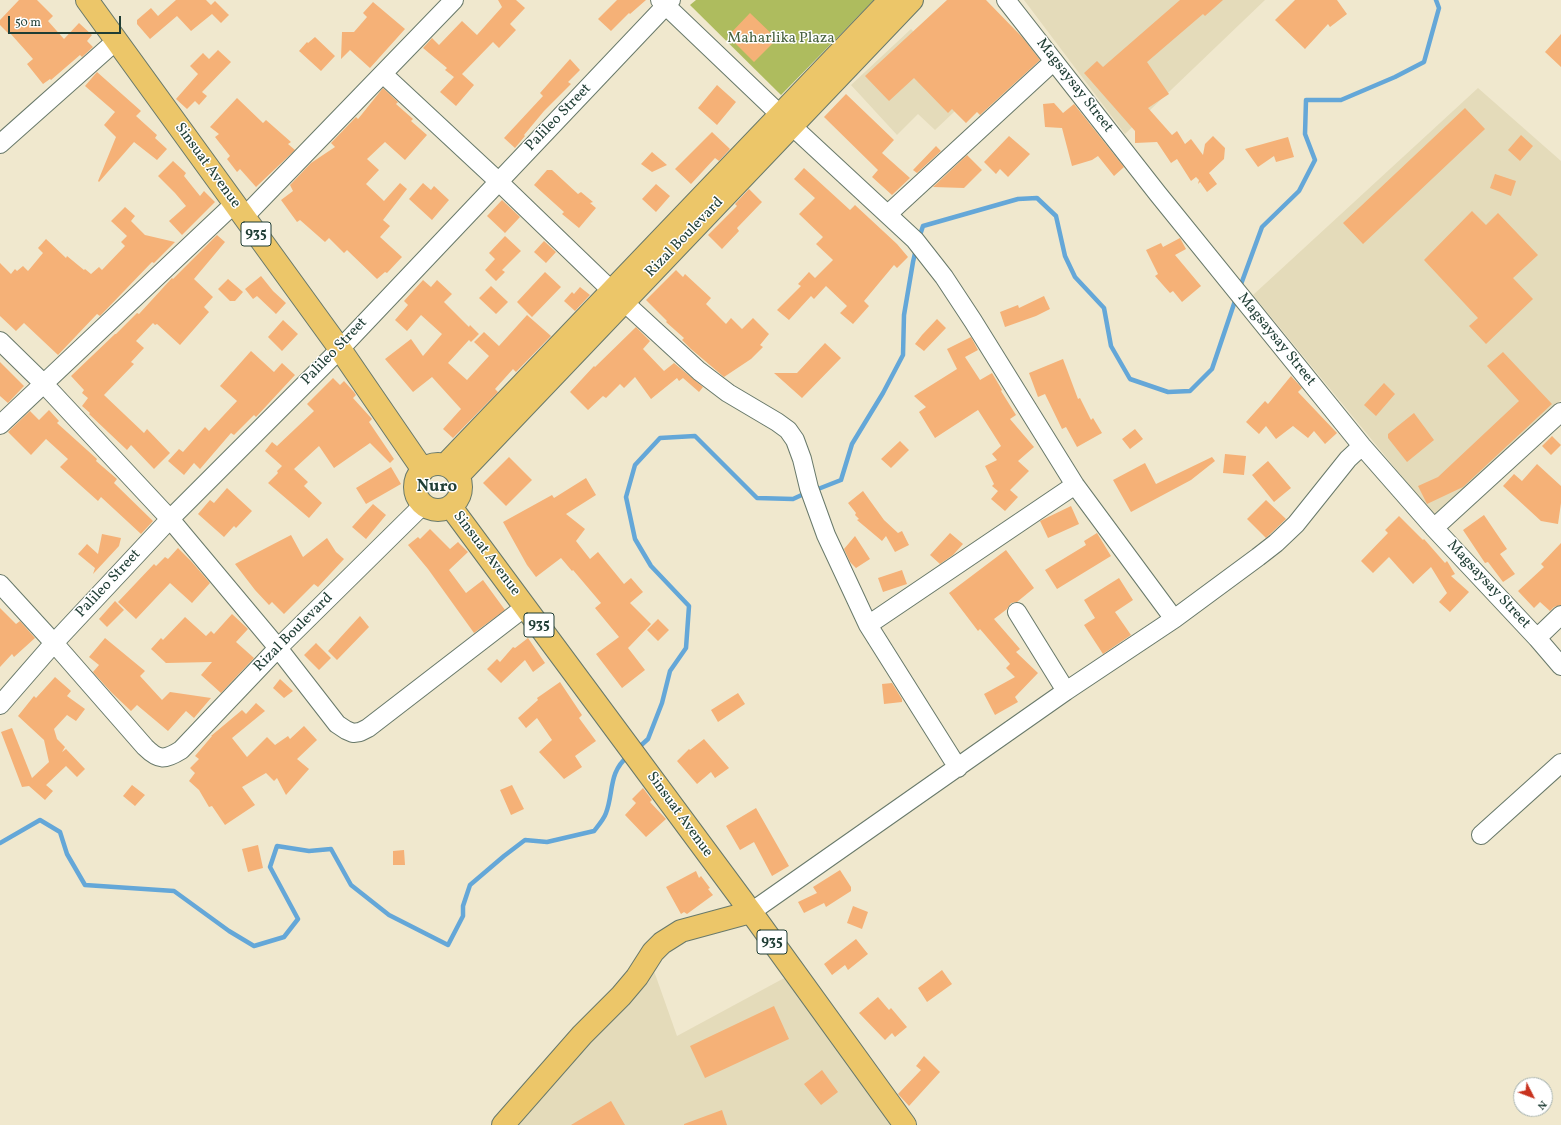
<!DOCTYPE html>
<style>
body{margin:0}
#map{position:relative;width:1561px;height:1125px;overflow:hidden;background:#f0e8ce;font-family:Vollkorn,serif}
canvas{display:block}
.north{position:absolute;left:1513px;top:1077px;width:40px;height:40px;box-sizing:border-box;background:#fff;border:1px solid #a5b1ae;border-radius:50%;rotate:132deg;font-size:11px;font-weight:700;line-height:16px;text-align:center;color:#1f3d34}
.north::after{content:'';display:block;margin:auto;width:14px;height:18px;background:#c8321e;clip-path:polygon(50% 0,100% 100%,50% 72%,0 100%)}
.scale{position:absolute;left:8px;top:16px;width:113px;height:18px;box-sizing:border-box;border:2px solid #1f3d34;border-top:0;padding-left:5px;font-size:12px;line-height:14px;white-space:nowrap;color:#1f3d34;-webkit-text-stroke:3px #fff;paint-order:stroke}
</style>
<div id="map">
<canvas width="1561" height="1125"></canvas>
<div class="north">N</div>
<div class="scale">50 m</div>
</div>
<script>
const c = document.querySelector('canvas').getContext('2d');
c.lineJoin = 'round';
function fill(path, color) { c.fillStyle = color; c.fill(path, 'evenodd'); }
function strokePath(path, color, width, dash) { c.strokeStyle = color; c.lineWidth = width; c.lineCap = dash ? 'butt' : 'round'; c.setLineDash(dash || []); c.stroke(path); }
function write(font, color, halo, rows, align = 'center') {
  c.font = font + ' Vollkorn,serif'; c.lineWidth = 3; c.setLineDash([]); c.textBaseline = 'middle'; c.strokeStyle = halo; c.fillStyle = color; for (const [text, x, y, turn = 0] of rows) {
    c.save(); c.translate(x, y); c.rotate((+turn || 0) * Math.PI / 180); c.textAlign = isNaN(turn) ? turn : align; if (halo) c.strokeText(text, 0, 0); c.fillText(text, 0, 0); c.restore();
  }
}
const built = new Path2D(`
 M1024 0H1265L1125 134Z
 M911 29 972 95 935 130 918 114 897 135 851 85Z
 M1478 88 1561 161V400L1436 518 1253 295Z
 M654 971 677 1036 788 976 894 1125H512L619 1012Z`);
const green = new Path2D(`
 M696 0H874L781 95 690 5Z`);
const stream = new Path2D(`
 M919 238 923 226 1018 199 1037 198 1056 216 1065 256 1075 277 1104 308 1111 346 1130 379 1168 392 1190 391 1212 369 1236 298
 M1240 287 1262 227 1299 191 1315 160 1305 134 1306 100H1341L1395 77 1424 62 1439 8 1436 0
 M813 491 841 480 852 444 883 393 903 355 904 315 913 262 916 249
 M637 749 648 739 662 703 670 671 686 648 689 606 651 566 635 539 626 497 635 465 660 438 695 436 757 498 793 499 806 493
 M0 843 40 820 60 832 67 854 85 885 174 891 229 931 254 946 284 937 298 919 270 867 277 846 309 851 331 849 351 885 389 915 448 945 463 916V906L470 885 504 856 525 840 547 842 594 831C598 826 604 819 606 813 614 792 608 773 628 756`);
const building = new Path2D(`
 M19 0H37L53 16 48 21 64 39 79 23 92 35 87 41 93 47 82 57 80 55 51 80 50 79 43 84 27 64 33 59 10 33 9 34 0 25V20Z
 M176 0H206L211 5 215 1 229 15 221 23 212 14 191 31 177 16 150 39 137 24V20L151 8 158 16Z
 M498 0H516L525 8 510 24 516 30 499 48 493 42 462 74 474 85 456 106 440 92 454 77 445 70 447 68 423 48 432 38 439 45 462 21 477 35 502 7Z
 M617 0H646L630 14 629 13 611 31 598 19Z
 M947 0H986L1023 38 1040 60 980 115 977 112 966 123 952 109 948 113 914 78 889 101 865 76Z
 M1180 0H1223L1205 16 1203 14 1147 62 1169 94 1148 108 1172 135 1177 131 1185 144 1191 139 1203 155 1205 144 1213 136 1225 148 1224 159 1209 173 1217 184 1207 192 1200 182 1198 184 1199 180 1196 177 1191 181 1177 159 1171 163 1157 142 1135 143V131L1084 73 1097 61 1103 67Z
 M1295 0H1337L1347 14 1330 27 1328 24 1305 49 1275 20Z
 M373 2 405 29 370 68 350 50 341 59 342 32H354L367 17 363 13Z
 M750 13 777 39 754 62 728 36Z
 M1561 34V67L1545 52Z
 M315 37 335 56 321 71 299 51 307 42 308 43Z
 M218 50 231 62 202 92 207 96 199 105 195 101 187 109 176 99 198 74 190 66 203 53 209 59Z
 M570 59 580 70 568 82 571 84 544 111 524 135 525 136 515 148 504 138 543 96 540 93Z
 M97 72 141 111 136 116 157 135 155 138 167 149 157 160 134 142 99 182 98 181 116 137 104 125 115 112 85 86Z
 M717 85 736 102 717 125 698 108Z
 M383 88 398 102 396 104 413 119 411 121 427 135 405 160 385 142 367 159 379 170 366 184 384 201 400 183 407 189 383 220 390 226 380 237 402 257 387 273 385 272 377 279 347 250 344 253 329 238 325 242 300 220 297 222 281 200 293 191 290 185 311 163 335 147 331 143 356 117 358 119Z
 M846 94 894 140 882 153 910 178 892 195 872 177 878 170 824 117Z
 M237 98 263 123 266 120 291 142 288 144 295 150 256 187 240 169 237 172 227 159 230 156 215 137 219 134 210 127Z
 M1054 103 1063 113 1074 104 1124 167 1114 176 1098 156 1092 160 1072 166 1062 128 1045 127 1043 104Z
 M1465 108 1485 129 1363 244 1343 223Z
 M712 132 730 149 719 161 715 158 691 184 675 169Z
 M1521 135 1533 146 1520 161 1508 150Z
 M1009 136 1030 154 1008 177 1000 169 996 174 984 162Z
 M1288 137 1294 157 1276 162 1274 156 1258 167 1245 149Z
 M936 146 941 151 917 173 913 170Z
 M652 152 667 165 652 172 641 164Z
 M967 155 982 170 964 188 933 187Z
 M173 161 186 173 184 176 200 196 204 191 215 202 182 235 169 221 186 206 175 193 158 176Z
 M804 168 850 210 855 205 897 244 908 257 897 268 894 265 864 301 869 306 853 324 840 313 847 306 826 286 814 299 811 296 789 320 777 310 801 286 798 284 809 272 815 278 833 260 816 244 823 237 799 214 815 198 794 179Z
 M547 170H552L578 194 581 192 593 202 590 203 596 208 579 228 562 214 564 212 534 185Z
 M1495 174 1516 181 1511 196 1490 188Z
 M423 183 431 190 434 186 449 200 432 220 409 199Z
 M656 184 670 196 656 212 642 199Z
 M749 189 762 202 737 228 739 231 722 249 708 235 737 206 735 204Z
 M502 200 520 217 505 233 487 216Z
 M125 207 135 216 131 221 145 235 175 242 154 263 152 262 100 316 97 314 58 355 24 323 16 331 0 316V263L11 274 15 269 17 271 23 266 28 271 43 253 38 248 46 239 66 258 67 256 84 270 85 269 91 274 99 267 102 270 125 246 121 242 127 236 111 221Z
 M1472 211 1486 225 1498 213 1538 255 1513 278 1533 299 1486 344 1469 326 1478 318 1424 260Z
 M217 235 225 242 194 279 213 297 204 307 209 312 180 345 157 324 155 325 153 323 136 341 144 348 131 362 134 364 104 395 144 433 147 429 170 453 154 469 131 445 127 450 89 414 90 413 82 406 88 398 82 393 84 390 71 376 115 334H116L137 313 139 314 172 278 173 279Z
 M505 236 521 251 502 270 505 272 496 281 485 270 495 259 489 253Z
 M1180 238 1186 249 1175 255 1201 286 1182 302 1173 291 1170 293 1155 276 1158 274 1146 250 1161 243 1163 247Z
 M544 241 556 252 546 263 534 252Z
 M676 270 683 277 685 274 711 298 706 304 726 324 731 318 742 329 753 318 769 334 760 345 763 347 751 359 724 377 691 349 682 340 684 338 666 322 667 321 646 300Z
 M545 272 561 287 532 317 517 302Z
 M261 276 273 291 286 303 276 314 257 296 253 299 245 289Z
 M228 279 243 292 235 301H230L218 289Z
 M423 280 431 287 437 280 452 294 444 302 469 327 470 325 479 334 471 342 469 340 448 363 467 380 489 356 474 342 484 332 499 346 527 315 551 336 516 372 513 369 495 389 498 392 453 438 443 429 461 409 432 377 413 392 385 359 411 339 423 356 442 334 421 315 407 331 395 320 408 305 404 301Z
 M491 286 508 302 496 314 479 298Z
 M580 287 590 295 575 311 564 301 572 292 574 294Z
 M1044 296 1050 309 1036 316 1005 327 1000 312 1018 305 1019 308Z
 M937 319 946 328 924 351 915 344 922 335Z
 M283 320 298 334 282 351 268 337Z
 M636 327 650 341 643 349 664 371 674 363 703 387 699 392 683 378 679 381 677 378 651 399 635 377 624 388 620 384 606 398 603 396 588 410 570 392 594 366 595 367Z
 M971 337 978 350 965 357 980 380 992 373 1002 390 1001 391 1016 415 1010 419 1034 447 1018 461 1029 471 1010 490 1018 497 1005 511 991 499 998 491 992 486 994 484 985 466 997 460 992 454 1001 446 978 410 935 438 919 412 926 407 914 396 957 369 947 349Z
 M825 343 841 358 802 398 774 373H797Z
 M251 351 274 372 282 363 295 375 256 417 254 415 234 435 231 433 200 469 194 463 184 475 168 461 179 449 183 452 205 427 209 431 237 401 220 386Z
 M1503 352 1552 404 1463 487 1427 504 1418 486 1438 477 1519 401 1487 366Z
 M1063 359 1078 399 1080 398 1091 420 1093 418 1102 433 1077 447 1066 427 1062 429 1045 394 1038 397 1029 373Z
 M0 362 24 386 8 403 0 396Z
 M1291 376 1302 388 1298 392 1337 433 1325 444 1314 431 1308 438 1293 426 1276 439 1266 426 1259 434 1246 422 1265 401 1268 404Z
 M333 378 340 385 344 381 354 392 356 395 353 398 372 419 369 422 394 459 390 463 370 443 334 468 319 446 294 469 308 482 304 486 322 503 309 518 268 483 278 473 277 471 282 466 265 451 272 442 277 446 314 411 307 404Z
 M1384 383 1395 394 1376 416 1364 405Z
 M49 410 59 421 57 423 97 459 96 461 117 479 114 483 153 521 141 534 101 497 98 501 60 467 68 459 46 439 31 455 8 432 30 411 39 420Z
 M1414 413 1434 440 1407 462 1388 438V434Z
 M1135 429 1143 439 1130 449 1122 439Z
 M1552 436 1561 445 1551 455 1542 446Z
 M900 441 909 450 891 468 881 459Z
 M1225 454 1246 456 1244 475 1223 473Z
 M509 457 532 480 506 506 483 483Z
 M1212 457 1215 461 1191 480 1131 512 1113 480 1145 463 1156 484Z
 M1268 461 1291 488 1274 502 1252 475Z
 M1537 464 1561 486V503L1558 524 1541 521 1503 486 1514 474 1522 481Z
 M391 467 401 484 366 504 356 488Z
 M586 478 596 495 566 514 585 529 576 541 590 559 598 552 624 584 631 578 643 592 630 603 651 624 628 648 645 670 622 688 596 654 619 637 595 608 601 603 573 570 572 571 561 558 536 577 527 565 503 522 552 495 554 498Z
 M227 488 252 511 236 528 234 526 224 537 198 514 210 500 214 503Z
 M863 491 884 520 898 533 902 531 909 545 895 552 886 536 882 541 857 520 859 519 855 515 856 513 848 503Z
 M1266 500 1286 519 1266 538 1247 519Z
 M373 504 386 515 366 539 352 527Z
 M1071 506 1079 524 1048 538 1040 521Z
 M1484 515 1507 549 1500 554 1515 574 1503 582 1488 562 1485 563 1463 530Z
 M1399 516 1423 540 1424 539 1445 563 1447 561 1455 574 1451 576 1469 592 1450 612 1439 602 1447 593 1431 567 1413 584 1389 557 1373 573 1361 561 1388 533 1385 530Z
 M430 529 450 549 458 542 468 552 449 570 466 593 483 580 505 610 474 633 428 569 408 545 418 537 420 539Z
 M950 533 963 544 953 555 940 564 930 555Z
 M1097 533 1111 556 1057 589 1045 570 1086 545 1084 541Z
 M102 534 121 538 119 546 93 574 95 568 78 554 87 544 98 554Z
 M291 535 303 557 327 538 336 552 344 559 318 587 314 584 284 614 272 602 269 605 255 590 235 564Z
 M855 536 870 559 856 568 850 562 844 549Z
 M1561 543V605L1554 607 1550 611 1540 602 1534 608 1518 591 1544 567 1541 564Z
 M178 548 191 561 210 583 192 603 170 583 136 619 118 602 154 564 156 566 165 557 168 559Z
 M1006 550 1034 588 1017 602 1011 603 1007 609 994 619 1020 649 1016 652 1038 673 1015 697 1018 702 995 715 984 694 1015 677 1006 668 1010 664 980 629 978 631 949 593Z
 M902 570 907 584 883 592 878 578Z
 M1119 578 1133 600 1115 612 1131 635 1103 654 1084 625 1095 618 1084 600Z
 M115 601 124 610 107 627 99 619Z
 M0 608 16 624 20 621 35 638 14 657 12 654 0 667Z
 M232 614 248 629 236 642 254 658 221 693 201 675 212 662 166 663 151 649 161 638 163 640 185 617 206 636 211 631 214 634Z
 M360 616 369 627 337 660 328 651Z
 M658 619 669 630 658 641 647 630Z
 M105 638 145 671 140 676 162 700 170 692 211 698 194 718 186 711 168 731 137 705 131 711 111 692 93 672 99 665 89 657Z
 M528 638 545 663 533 672 525 660 501 683 487 669 497 659 500 662 513 647 515 648Z
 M316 643 331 658 319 670 304 655Z
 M55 677 71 691 67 696 85 709 76 721 67 715 54 729 57 739 65 747 62 752 66 749 85 769 77 777 66 766 46 785 53 791 45 800 29 786 22 787 1 732 12 728 32 778 49 762 44 740 18 716 34 696 36 698Z
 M280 679 293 691 284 698 273 688Z
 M560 682 582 715 579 718 596 741 575 756 582 767 564 779 539 752 552 740 537 718 526 728 518 718 538 700 537 698Z
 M892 683 902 699V702L884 704 882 684Z
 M738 693 745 704 718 722 711 710Z
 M256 703 265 711 232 738 247 757 267 737 275 745 288 736 290 739 304 726 317 740 297 759 309 769 286 795 277 778 274 781 266 773 242 787 255 805 225 825 212 806 209 807 199 790 189 781 195 773 190 768 199 759 195 756 212 736H211L242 710 246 714Z
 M704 739 729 768 715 778 711 772 697 784 677 761 689 749 690 750Z
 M132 785 145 795 135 806 123 796Z
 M512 785 524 809 511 815 500 790Z
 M643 788 652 800 650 802 666 819 646 837 625 815 636 803 632 799Z
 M756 808 789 866 772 876 754 842 740 850 726 826Z
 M258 845 263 868 248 872 242 849Z
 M404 850 405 865H393V851Z
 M840 870 851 887V891L826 907 824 903 804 913 798 902 817 893 813 887Z
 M696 871 699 878 701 876 710 888 708 889 713 895 687 914 684 912 681 914 666 887Z
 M853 906 868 912 862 929 847 923Z
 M856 939 868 954 848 970 845 965 832 975 824 964Z
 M942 970 952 984 927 1002 918 988Z
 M878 997 889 1010 891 1008 907 1027 895 1037 892 1033 885 1040 859 1013Z
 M774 1006 789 1039 705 1078 690 1046Z
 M924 1056 940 1072 909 1106 898 1094 921 1070 916 1066Z
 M822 1070 838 1092 821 1105 804 1084Z
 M611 1101 625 1125H571Z
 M722 1110 727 1125H684V1124Z`);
const minor = new Path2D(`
 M660 0 792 126 915 240 944 277 973 321 1075 485 1174 619
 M1006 0 1158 194 1362 446 1434 528 1537 638 1561 666
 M383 74 498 181 612 291 699 371 728 393 777 422 788 430 795 440 802 459 809 488 826 535 868 625 958 768
 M0 144 117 40
 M888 214 1054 61
 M244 217 454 0
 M0 341 44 384 170 519 278 648 337 724 346 730 353 733 360 732 368 728 525 607
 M0 425 234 204
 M1434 528 1561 412
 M0 584 54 643 145 747C159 761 165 760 181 750L278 648 423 505
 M1017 612 1066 691
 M868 625 1075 485
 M1537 638 1561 615
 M0 705 54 643 170 519 340 349 671 0
 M1481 835 1561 763
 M751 912 1066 691 1174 619 1258 557 1276 543 1296 524 1348 459 1362 446`);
const major = new Path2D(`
 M87 0 340 349 423 470
 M415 487a23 23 0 1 1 46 0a23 23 0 1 1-46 0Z
 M445 465 890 0
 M458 476 912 0
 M451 507 751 912 905 1125
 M503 1125 582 1035 621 996 637 977 653 952 662 943 681 931 751 912`);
const shields = [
 [256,234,30],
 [539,625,30],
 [772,942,30]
];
const shieldNames = [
 ["935",256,234],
 ["935",539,625],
 ["935",772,942]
];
const parkNames = [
 ["Maharlika Plaza",781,39]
];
const streetNames = [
 ["Magsaysay Street",1074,86,52],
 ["Palileo Street",559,118,-46],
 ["Sinsuat Avenue",207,166,54],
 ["Rizal Boulevard",685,238,-46],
 ["Magsaysay Street",1276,340,51],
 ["Palileo Street",335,352,-46],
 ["Sinsuat Avenue",486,554,53],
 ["Palileo Street",109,584,-47],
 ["Magsaysay Street",1488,585,47],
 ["Rizal Boulevard",294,633,-45],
 ["Sinsuat Avenue",679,815,54]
];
const quarterNames = [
 ["Nuro",437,488]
];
fill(built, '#e4dbba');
fill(green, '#aebc5e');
strokePath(stream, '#64a7d8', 4.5);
fill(building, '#f5b177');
strokePath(minor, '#68796a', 20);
strokePath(major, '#68796a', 24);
strokePath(minor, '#fff', 18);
strokePath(major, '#ecc669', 22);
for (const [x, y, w] of shields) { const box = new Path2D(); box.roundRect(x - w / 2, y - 12, w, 24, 3); c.fillStyle = '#fff'; c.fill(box); strokePath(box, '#1f3d34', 1); }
write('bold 14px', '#1f3d34', null, shieldNames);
write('15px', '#4a6341', '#fff', parkNames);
write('15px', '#1f3d34', '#fff', streetNames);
write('bold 17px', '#1f3d34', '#fff', quarterNames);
</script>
